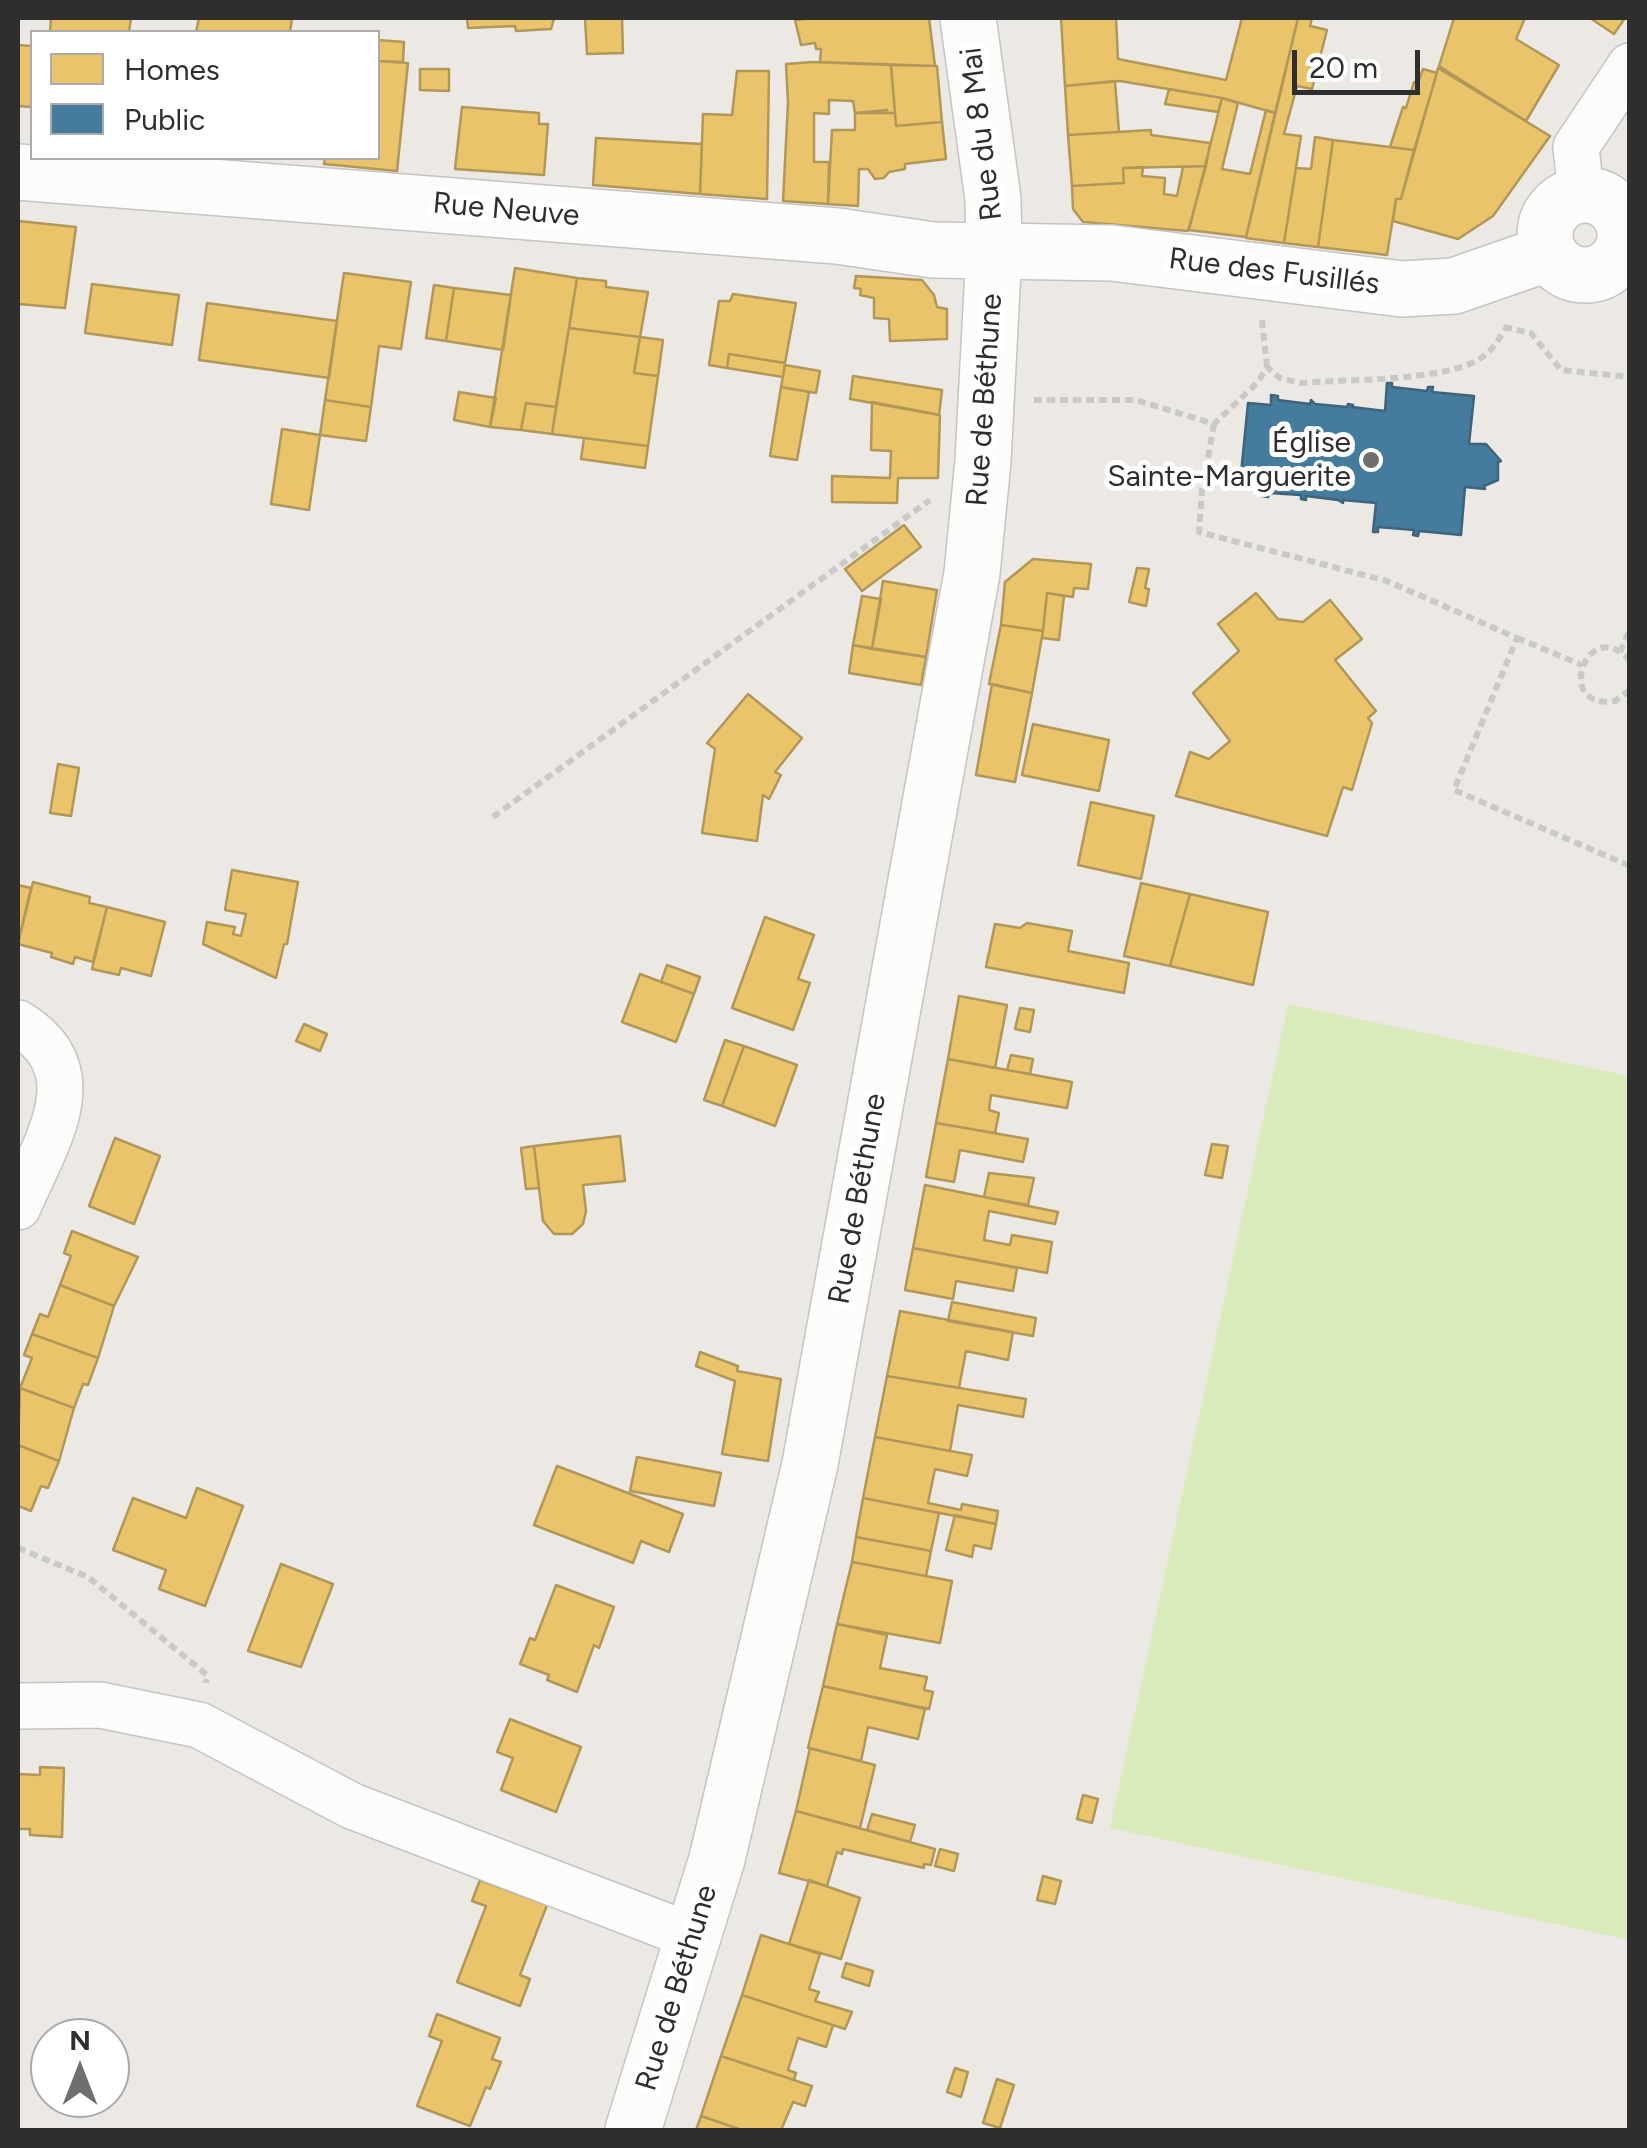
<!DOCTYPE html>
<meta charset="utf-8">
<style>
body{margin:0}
#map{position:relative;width:1647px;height:2148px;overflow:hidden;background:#ece8e4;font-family:Figtree,sans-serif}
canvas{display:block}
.frame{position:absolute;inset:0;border:20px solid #2e2e2e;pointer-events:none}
.legend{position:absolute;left:30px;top:30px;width:350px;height:130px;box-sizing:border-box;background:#fff;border:2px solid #ababab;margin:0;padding:12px 18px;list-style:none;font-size:30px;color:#2e2e2e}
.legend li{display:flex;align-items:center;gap:20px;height:50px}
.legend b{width:50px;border:2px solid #ababab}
.north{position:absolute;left:30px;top:2018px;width:100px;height:100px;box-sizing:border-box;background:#fff;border:2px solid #ababab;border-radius:50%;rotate:0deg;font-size:28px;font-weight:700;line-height:40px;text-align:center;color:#2e2e2e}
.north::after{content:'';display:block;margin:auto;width:35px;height:45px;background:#706f6e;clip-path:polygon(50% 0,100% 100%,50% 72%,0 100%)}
.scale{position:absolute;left:1292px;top:50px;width:128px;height:45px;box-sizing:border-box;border:5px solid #2e2e2e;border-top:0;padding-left:12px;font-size:30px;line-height:35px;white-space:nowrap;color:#2e2e2e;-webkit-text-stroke:8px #fff;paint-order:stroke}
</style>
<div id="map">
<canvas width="1647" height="2148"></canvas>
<div class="frame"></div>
<ul class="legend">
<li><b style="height:28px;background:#e9c46a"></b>Homes</li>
<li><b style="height:28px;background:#457b9d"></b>Public</li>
</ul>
<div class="north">N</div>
<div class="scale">20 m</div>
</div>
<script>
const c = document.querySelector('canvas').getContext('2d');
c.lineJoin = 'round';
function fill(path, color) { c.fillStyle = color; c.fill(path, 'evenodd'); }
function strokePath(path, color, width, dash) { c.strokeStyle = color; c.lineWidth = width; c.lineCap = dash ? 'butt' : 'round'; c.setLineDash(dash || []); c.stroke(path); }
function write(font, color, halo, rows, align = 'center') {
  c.font = font + ' Figtree,sans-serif'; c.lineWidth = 10; c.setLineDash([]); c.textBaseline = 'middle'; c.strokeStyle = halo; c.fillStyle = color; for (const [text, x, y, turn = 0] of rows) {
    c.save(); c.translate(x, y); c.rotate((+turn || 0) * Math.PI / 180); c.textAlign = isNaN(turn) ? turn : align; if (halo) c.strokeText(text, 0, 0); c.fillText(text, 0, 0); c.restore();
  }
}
const pitch = new Path2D(`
 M1288 1004 1629 1076V1940L1110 1828Z`);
const homes = new Path2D(`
 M51 18H131L129 32H50Z
 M199 18H292L290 32H196Z
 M467 18H554V19L551 29 516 31 515 26 468 28Z
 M585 18H622L623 53 587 54Z
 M812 18H929L935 66 820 62 821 49H816L815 43 801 45 795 20Z
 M1061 18H1116L1118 59 1226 80 1242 18H1298L1275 113 1222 98 1120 81 1065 86Z
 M1298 18H1312L1310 26 1327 30 1312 89 1297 86 1284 134 1301 136 1284 243 1246 238Z
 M1454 18H1525L1516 39 1559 65 1526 121 1439 66Z
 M1590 18H1625L1614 34Z
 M378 40 404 42 403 62 378 61Z
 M18 45 32 46V107L18 106Z
 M378 61 408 63 397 171 324 164 325 158H378Z
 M812 62 891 65 895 113H855L853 101 829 100V114L814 113V162H829L828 204 783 201 788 103 786 64Z
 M891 65 937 66 942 122 896 126Z
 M1438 68 1550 136 1493 216 1458 239 1393 221 1396 199H1401Z
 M420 69H449V91L420 90Z
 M1423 69 1437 73 1414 150 1390 147 1403 107 1406 108 1414 82 1418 83Z
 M737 71H769L767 199 700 194 703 114 732 115Z
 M1115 81 1119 132 1068 135 1065 86Z
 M1169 89 1222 98 1218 112 1165 104Z
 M1222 98 1238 103 1222 169 1250 174 1266 110 1275 113 1246 237 1189 230Z
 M462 107 539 113V124H548L544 175 455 169Z
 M887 110V113H895L896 126 942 122 946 159 905 164V169L889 172 884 178 875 179 868 169H859L858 206 828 204 832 130H855V113Z
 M1151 130V135L1210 143 1206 166 1123 168 1124 183 1072 186 1068 135Z
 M1315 137 1333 140 1318 247 1284 243 1296 168 1311 169Z
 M596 138 702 144 700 194 593 185Z
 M1333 140 1414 150 1401 199H1396L1387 255 1318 247Z
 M1206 166 1188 231 1083 222 1073 209 1072 186 1124 183 1123 168 1143 167 1142 176 1165 178 1164 194 1177 196 1183 167Z
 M18 221 76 227 65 308 18 304Z
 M515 268 577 278 556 407 526 403 521 430 490 427Z
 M344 273 411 282 401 349 379 346 371 407 325 400Z
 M856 276 922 280 934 295 937 307 947 309V339L890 341 889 319 874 318V298L860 295 861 289 854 288Z
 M577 278 606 281V287L648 292 640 337 569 328Z
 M92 284 179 295 172 345 85 333Z
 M434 285 454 288 446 341 426 338Z
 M454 288 511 295 503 350 446 341Z
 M733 294 796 303 785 363 729 354 727 368 709 365 719 301H730Z
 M207 303 337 321 329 378 199 360Z
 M569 328 640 337 634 373 658 376 648 446 552 434Z
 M640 337 663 340 658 376 634 373Z
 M729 354 785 363 783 377 727 368Z
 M785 365 820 371 816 393 781 387Z
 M853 376 942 390 939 415 850 399Z
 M781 387 809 392 797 460 770 456Z
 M459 392 496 398 490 427 454 420Z
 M325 400 371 407 366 441 320 435Z
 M872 402 940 415 938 478H898L897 503 832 502V476L890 478 891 451 871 450Z
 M526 403 556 407 552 434 521 430Z
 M282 429 320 435 309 510 271 504Z
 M584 438 648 446 645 468 581 459Z
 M904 525 921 547 862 591 845 569Z
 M1033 559 1091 564 1088 589 1074 588 1073 597 1047 593 1043 631 1001 625 1005 582Z
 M1137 568 1149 569 1145 588 1149 589 1146 606 1129 602Z
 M883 581 937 590 926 657 872 649Z
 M1047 593 1064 596 1059 640 1042 638Z
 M1256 593 1278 619 1303 622 1330 600 1362 639 1335 660 1376 711 1368 718 1372 723 1352 790 1343 787 1327 836 1176 796 1190 752 1209 759 1230 741 1193 693 1239 651 1218 624Z
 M862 596 881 599 872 649 853 645Z
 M1001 625 1043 631 1032 693 989 684Z
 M853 645 926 657 921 685 849 673Z
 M992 684 1032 693 1015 782 976 775Z
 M748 694 802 738 775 772 781 775 769 799 763 795 757 841 702 833 715 749 707 743Z
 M1033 724 1109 740 1099 791 1022 775Z
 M58 764 79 768 71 816 50 813Z
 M1091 802 1154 816 1141 879 1078 865Z
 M232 870 298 882 287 944H284L276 978 203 944 207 922 235 927 233 934 241 936 246 914 225 910Z
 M33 882 90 897 89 903 107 907 93 962 75 957 73 964 51 957 52 953 18 944Z
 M1141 883 1190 894 1170 966 1124 956Z
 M18 885 31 888 18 943Z
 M1190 894 1268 912 1253 985 1170 966Z
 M107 907 165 922 151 976 121 968 119 975 92 969Z
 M765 917 814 935 798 979 810 983 793 1030 732 1008Z
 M1027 923 1072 931 1068 951 1129 963 1124 993 986 967 995 924 1020 928Z
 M667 965 700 977 694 994 661 982Z
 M640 974 694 994 676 1042 622 1022Z
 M959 996 1007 1005 995 1068 948 1059Z
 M1020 1008 1034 1010 1030 1032 1015 1029Z
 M304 1024 327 1034 320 1051 296 1041Z
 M725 1040 744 1046 722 1106 704 1100Z
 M744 1046 797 1065 775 1126 722 1106Z
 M1011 1055 1033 1059 1030 1074 1007 1070Z
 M948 1059 1072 1082 1067 1108 991 1095 989 1110 999 1113 995 1133 936 1123Z
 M936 1123 1028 1139 1023 1162 960 1150 954 1182 926 1177Z
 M620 1136 625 1181 583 1185 586 1211 583 1224 572 1234H554L543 1221 534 1146Z
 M115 1138 160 1156 134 1224 89 1206Z
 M1212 1144 1228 1146 1222 1178 1205 1175Z
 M534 1146 539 1188 526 1189 521 1148Z
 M989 1173 1034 1178 1028 1205 984 1197Z
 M925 1185 1058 1212 1055 1224 989 1211 984 1240 1010 1245 1012 1235 1052 1242 1047 1273 913 1248Z
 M72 1231 138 1257 114 1306 60 1285 71 1256 64 1253Z
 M913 1248 1017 1268 1013 1291 956 1281 953 1299 905 1290Z
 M60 1285 114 1306 98 1358 32 1334 40 1314 48 1317Z
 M952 1302 1036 1318 1033 1336 948 1321Z
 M900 1311 1013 1332 1008 1360 966 1351 959 1388 887 1376Z
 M32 1334 98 1358 88 1385 83 1384 74 1408 20 1388 32 1358 24 1355Z
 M700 1352 738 1366 737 1371 781 1379 768 1461 722 1454 735 1381 696 1366Z
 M887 1376 1026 1399 1023 1417 958 1405 950 1451 875 1437Z
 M20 1388 74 1408 59 1461 18 1445Z
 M875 1437 972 1455 967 1476 935 1469 928 1503 961 1510 962 1504 998 1511 996 1524 863 1498Z
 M18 1445 59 1461 48 1488 41 1486 31 1511 18 1506Z
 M637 1457 721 1473 714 1506 630 1491Z
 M557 1466 683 1514 669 1552 641 1541 633 1563 534 1525Z
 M197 1488 243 1506 205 1606 159 1589 166 1570 113 1550 133 1498 186 1518Z
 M863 1498 939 1513 931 1551 856 1537Z
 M955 1515 996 1524 991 1549 974 1545 972 1557 946 1550Z
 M856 1537 931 1551 926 1576 852 1562Z
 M852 1562 952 1581 940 1643 837 1624Z
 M281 1564 333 1584 301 1667 248 1651Z
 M556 1585 614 1607 599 1648 594 1645 577 1692 547 1680 549 1675 520 1664 530 1638 535 1640Z
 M837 1624 887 1635 880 1668 927 1677 924 1690 933 1692 929 1709 823 1686Z
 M823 1686 925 1709 918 1739 868 1727 861 1761 808 1748Z
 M510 1719 581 1747 556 1812 501 1790 513 1758 497 1752Z
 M810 1748 875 1765 860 1828 796 1811Z
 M40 1767 64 1768 62 1837 30 1835V1829H18V1774L40 1775Z
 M1083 1795 1098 1799 1092 1823 1077 1819Z
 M796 1811 935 1849 931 1865 924 1864V1868L843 1849 842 1854 837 1852 827 1886 779 1873Z
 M872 1814 915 1825 910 1842 867 1830Z
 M940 1849 958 1854 954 1871 935 1866Z
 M1043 1876 1061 1881 1055 1904 1037 1900Z
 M480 1880 547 1905 520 1975 530 1979 520 2006 457 1982 486 1906 472 1901Z
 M809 1880 860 1898 841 1959 789 1944Z
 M761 1935 820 1954 809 1989 819 1992 815 2001 852 2012 845 2029 742 1995Z
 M846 1963 873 1971 869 1986 842 1977Z
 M742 1995 833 2025 826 2047 798 2038 788 2070 796 2073 794 2080 721 2056Z
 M437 2014 500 2038 492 2059 501 2062 490 2089 486 2087 470 2126 417 2106 442 2041 429 2036Z
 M721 2056 812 2086 805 2106 793 2102 781 2130H742L701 2116Z
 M955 2068 968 2072 961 2097 947 2092Z
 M997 2079 1014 2085 1000 2128 983 2123Z
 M701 2116 742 2130H696Z`);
const public = new Path2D(`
 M1387 383H1392V387L1427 391 1428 387H1433L1432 392 1474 396 1469 444H1486L1501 461 1498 462V480L1484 486 1485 489 1465 487 1461 535 1419 531 1418 536 1413 535 1414 530 1378 527V532H1373L1376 503 1343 500V503L1338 500 1306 496V500L1301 499V495L1269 493 1268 497 1262 496V486L1240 484 1248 403 1271 405V395L1278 396V400L1310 404 1311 400 1315 404 1347 407 1348 404 1353 405 1352 407 1385 411Z`);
const path = new Path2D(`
 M1262 320 1267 367
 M1504 327 1531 333 1561 370 1630 377
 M1034 400H1136L1214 424 1258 382 1267 367 1280 378 1300 383C1345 379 1445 382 1481 358 1492 351 1499 339 1506 328
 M1214 424 1202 491 1199 532 1387 581 1517 638 1454 790 1630 866
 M1517 638 1582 665
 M1620 652 1630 629
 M1630 661C1588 612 1552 711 1615 701L1630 690
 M493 817 930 500
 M18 1548 88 1577 207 1675 206 1683`);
const minor = new Path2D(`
 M1581 195 1576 147 1630 66
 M18 1023C97 1071 45 1143 18 1207
 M18 1706 100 1705 199 1725 352 1806 694 1937`);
const tertiary = new Path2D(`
 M18 172 837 236 933 250 1112 253 1402 289 1454 286 1549 253
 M1545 235a40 40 0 1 1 80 0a40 40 0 1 1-80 0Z
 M633 2130 717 1859 810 1464 972 573 983 461 994 250 993 199 968 18`);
const markers = [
 [1371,460,10,"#706f6e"]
];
const streetNames = [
 ["Rue du 8 Mai",982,134,-97],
 ["Rue Neuve",506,210,5],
 ["Rue des Fusillés",1274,272,7],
 ["Rue de Béthune",985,400,-86],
 ["Rue de Béthune",858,1199,-80],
 ["Rue de Béthune",677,1988,-73]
];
const poiNames = [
 ["Église",1351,443],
 ["Sainte-Marguerite",1351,477]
];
fill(pitch, '#d9eabb');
fill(homes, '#e9c46a');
strokePath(homes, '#b19758', 2.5);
fill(public, '#457b9d');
strokePath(public, '#3e647c', 2.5);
strokePath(minor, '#c5c4c5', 48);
strokePath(tertiary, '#c5c4c5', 58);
strokePath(path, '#c9c9c8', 6, [8, 5]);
strokePath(minor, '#fcfcfb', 45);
strokePath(tertiary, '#fcfcfb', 55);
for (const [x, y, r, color] of markers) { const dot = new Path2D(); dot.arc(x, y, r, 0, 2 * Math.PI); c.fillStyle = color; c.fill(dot); strokePath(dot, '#fff', 4); }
write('30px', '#2e2e2e', '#fff', streetNames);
write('30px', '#2e2e2e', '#fff', poiNames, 'right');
</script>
